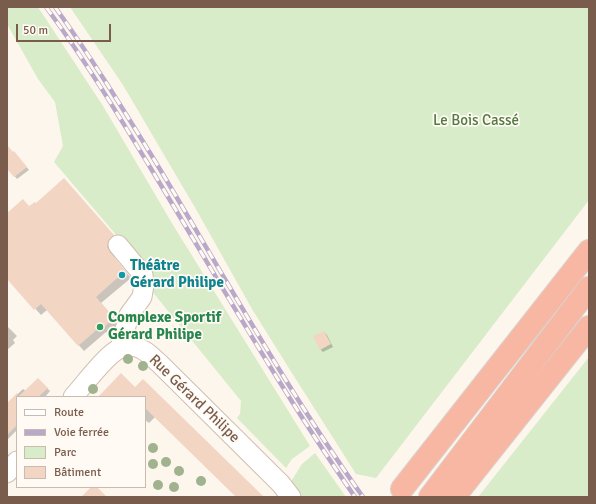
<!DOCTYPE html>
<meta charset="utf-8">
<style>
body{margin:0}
#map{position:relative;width:596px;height:504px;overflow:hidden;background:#fdf6ec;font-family:Signika,sans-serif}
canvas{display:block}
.frame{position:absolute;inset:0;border:8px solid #7a5c4d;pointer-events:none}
.legend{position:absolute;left:16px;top:396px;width:130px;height:92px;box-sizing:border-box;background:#fffaf3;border:1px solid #cabbb1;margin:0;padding:5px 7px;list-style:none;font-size:12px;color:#7a5c4d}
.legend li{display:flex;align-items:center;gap:8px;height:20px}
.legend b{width:20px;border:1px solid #cabbb1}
.scale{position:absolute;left:16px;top:24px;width:95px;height:18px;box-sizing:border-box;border:2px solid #7a5c4d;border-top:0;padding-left:5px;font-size:12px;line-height:14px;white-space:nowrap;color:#7a5c4d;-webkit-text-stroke:3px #fffaf3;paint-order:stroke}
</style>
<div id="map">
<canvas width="596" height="504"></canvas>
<div class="frame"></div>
<ul class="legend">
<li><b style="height:5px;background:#fff"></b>Route</li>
<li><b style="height:5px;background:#b9a8c9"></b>Voie ferrée</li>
<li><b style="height:11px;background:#d8ecc9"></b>Parc</li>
<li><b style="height:11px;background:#f3d5c3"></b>Bâtiment</li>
</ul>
<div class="scale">50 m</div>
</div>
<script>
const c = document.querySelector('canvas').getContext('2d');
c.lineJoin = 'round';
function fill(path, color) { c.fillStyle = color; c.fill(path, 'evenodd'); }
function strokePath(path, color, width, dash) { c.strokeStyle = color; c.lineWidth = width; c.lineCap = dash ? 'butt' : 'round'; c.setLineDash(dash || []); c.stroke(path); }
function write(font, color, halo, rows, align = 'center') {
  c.font = font + ' Signika,sans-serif'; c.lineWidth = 3.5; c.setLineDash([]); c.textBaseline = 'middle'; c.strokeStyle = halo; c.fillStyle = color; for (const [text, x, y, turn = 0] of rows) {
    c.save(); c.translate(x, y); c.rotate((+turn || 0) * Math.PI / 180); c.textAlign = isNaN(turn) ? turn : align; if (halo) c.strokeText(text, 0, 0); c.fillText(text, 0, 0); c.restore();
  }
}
const green = new Path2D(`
 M7 7H38L103 106 173 225 310 446 292 459 286 468 237 418 240 414 241 401 151 290 152 277 54 162 63 146 55 102 38 79 7 24Z
 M70 7H589V200L376 478 356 474 290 370 252 309 197 211 123 85Z
 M589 357V497H478Z
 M315 453 346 497H298L290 483 302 464Z`);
const shadow = new Path2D(`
 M7 147 17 156 29 170 17 179 7 167Z
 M70 186 119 242 113 247V254L115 259 131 278 101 303 120 324 109 334 106 332 84 351 47 310 41 315 7 277V214L36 204Z
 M7 326 17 336 13 340 15 343 7 350Z
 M324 332 327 335 333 347 323 352 320 349Z
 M38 379 50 391 45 397H17V424L16 425 17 430 7 440 8 403 23 389 26 391Z
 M143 380 263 497H237L155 417 149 423 145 420V397H100L135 389Z`);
const building = new Path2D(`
 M7 145 13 152 14 151 27 167 14 177 7 169Z
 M64 178 114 235 108 241 107 247 110 252 125 271 96 297 114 318 102 329 100 327 78 346 41 304 34 310 7 279V213L23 199 29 206 35 202 36 203Z
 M324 331 331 344 320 350 313 336Z
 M121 373 135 387 143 379 264 497H236L145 408V397H98Z
 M38 378 48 388 38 397H18Z
 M17 393V425L7 435V403Z
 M91 487H97L107 497H81Z`);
const minor = new Path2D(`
 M118 245 143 275 144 285 142 297 129 315 120 348
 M73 397C84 385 107 353 121 348 125 346 131 346 136 347 145 349 152 357 159 363L281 484 291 497
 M7 473 17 461`);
const highway = new Path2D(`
 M402 489 589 251
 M430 497 589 288
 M454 497 589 327`);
const rail = new Path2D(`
 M46 7C85 60 119 116 153 172 219 281 282 392 355 497
 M55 7C91 57 123 109 155 161 223 274 287 390 363 497`);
const trees = [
 [128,359],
 [143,366],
 [93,389],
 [153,448],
 [166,462],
 [153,464],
 [179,471],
 [201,481],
 [158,485],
 [174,487]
];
const markers = [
 [122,275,4,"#0f9aa8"],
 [100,327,4,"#2e9e5b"]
];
const parkNames = [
 ["Le Bois Cassé",476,121]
];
const cultureNames = [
 ["Théâtre",130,266],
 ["Gérard Philipe",130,283]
];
const leisureNames = [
 ["Complexe Sportif",108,318],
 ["Gérard Philipe",108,335]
];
const streetNames = [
 ["Rue Gérard Philipe",194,399,44]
];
fill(green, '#d8ecc9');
fill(shadow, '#0003');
fill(building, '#f3d5c3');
strokePath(minor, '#d1beb0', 21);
strokePath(highway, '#dad1cd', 24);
strokePath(minor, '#fff', 19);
strokePath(highway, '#f7b7a3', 22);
strokePath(rail, '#b9a8c9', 4.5);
strokePath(rail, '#fffaf3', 3, [9]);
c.fillStyle = '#a0b28e';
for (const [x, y] of trees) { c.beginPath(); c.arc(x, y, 5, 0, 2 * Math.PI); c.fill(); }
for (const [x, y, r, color] of markers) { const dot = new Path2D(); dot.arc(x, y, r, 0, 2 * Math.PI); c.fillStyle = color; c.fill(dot); strokePath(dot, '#fffaf3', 1.5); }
write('15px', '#537a41', '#fffaf3', parkNames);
write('bold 15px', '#0d838f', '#fffaf3', cultureNames, 'left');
write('bold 15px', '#27864d', '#fffaf3', leisureNames, 'left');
write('15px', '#7a5c4d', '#fffaf3', streetNames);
</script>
